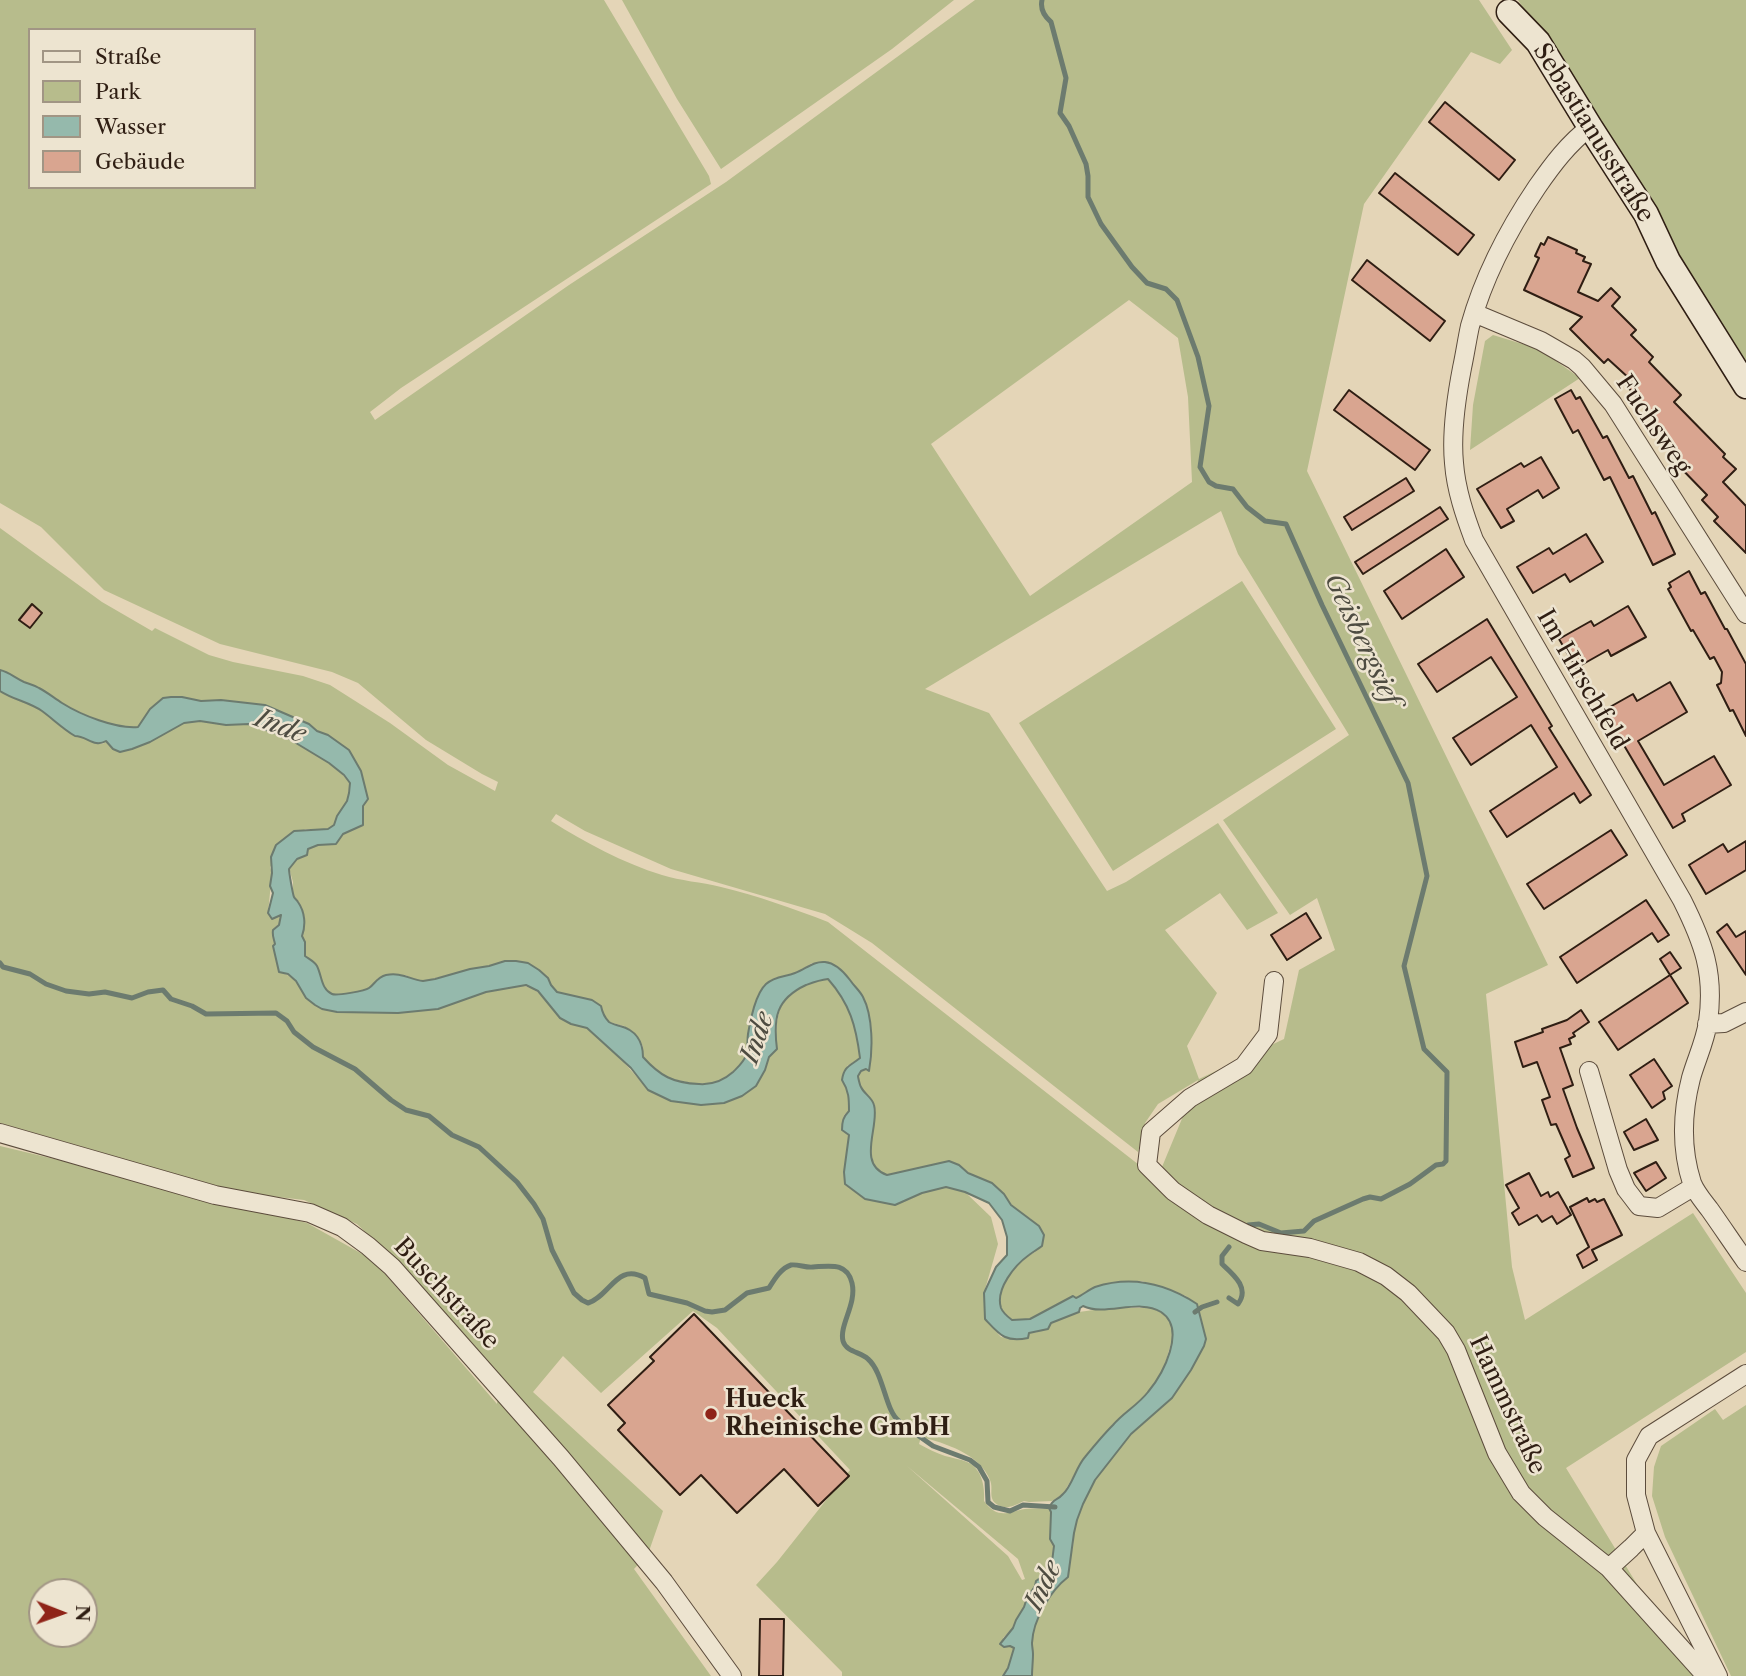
<!DOCTYPE html>
<meta charset="utf-8">
<style>
body{margin:0}
#map{position:relative;width:1746px;height:1676px;overflow:hidden;background:#e4d5b7;font-family:"Libre Caslon Text",serif}
canvas{display:block}
.legend{position:absolute;left:28px;top:28px;width:228px;height:161px;box-sizing:border-box;background:#ede4d0;border:2px solid #a19584;margin:0;padding:9px 12px;list-style:none;font-size:21px;color:#2f1e13}
.legend li{display:flex;align-items:center;gap:14px;height:35px}
.legend b{width:35px;border:2px solid #a19584}
.north{position:absolute;left:28px;top:1578px;width:70px;height:70px;box-sizing:border-box;background:#ede4d0;border:2px solid #a19584;border-radius:50%;rotate:91deg;font-size:19px;font-weight:700;line-height:28px;text-align:center;color:#2f1e13}
.north::after{content:'';display:block;margin:auto;width:24px;height:32px;background:#8f2418;clip-path:polygon(50% 0,100% 100%,50% 72%,0 100%)}
</style>
<div id="map">
<canvas width="1746" height="1676"></canvas>
<ul class="legend">
<li><b style="height:9px;background:#ede4d0"></b>Straße</li>
<li><b style="height:19px;background:#b7bc8c"></b>Park</li>
<li><b style="height:19px;background:#95b9ac"></b>Wasser</li>
<li><b style="height:19px;background:#d9a590"></b>Gebäude</li>
</ul>
<div class="north">N</div>
</div>
<script>
const c = document.querySelector('canvas').getContext('2d');
c.lineJoin = 'round';
function fill(path, color) { c.fillStyle = color; c.fill(path, 'evenodd'); }
function strokePath(path, color, width, dash) { c.strokeStyle = color; c.lineWidth = width; c.lineCap = dash ? 'butt' : 'round'; c.setLineDash(dash || []); c.stroke(path); }
function write(font, color, halo, rows, align = 'center') {
  c.font = font + ' "Libre Caslon Text",serif'; c.lineWidth = 5; c.setLineDash([]); c.textBaseline = 'middle'; c.strokeStyle = halo; c.fillStyle = color; for (const [text, x, y, turn = 0] of rows) {
    c.save(); c.translate(x, y); c.rotate((+turn || 0) * Math.PI / 180); c.textAlign = isNaN(turn) ? turn : align; if (halo) c.strokeText(text, 0, 0); c.fillText(text, 0, 0); c.restore();
  }
}
const green = new Path2D(`
 M0 0H604L709 176 711 184 401 388 370 412 375 420 569 285 726 182 975 0H1479L1512 50 1500 64 1471 52 1364 204 1307 471 1548 965 1486 994 1512 1267 1525 1320 1693 1213 1746 1293V1352L1566 1468 1693 1676H1032L1033 1658 1031 1644 1035 1627 1044 1603 1053 1594 1059 1584 1073 1548 1074 1533 1077 1520 1083 1504 1095 1480 1131 1434 1172 1398 1191 1370 1204 1346 1206 1339 1204 1331 1186 1296 1142 1281 1089 1290 1085 1294 1030 1319 1012 1320C1008 1317 1003 1313 1001 1307 995 1287 1019 1260 1035 1252L1031 1219C1024 1215 1018 1212 1013 1206 1009 1202 1006 1196 1002 1193 989 1181 972 1177 959 1165L932 1164 923 1168 887 1175C867 1167 871 1146 873 1129 873 1120 872 1109 872 1100L860 1087 858 1076 860 1071 866 1069 869 1070 872 1055 870 1030 862 995 844 972 812 963 796 973 775 978 763 986 752 1014 746 1056 741 1064 723 1080 716 1083 696 1084 672 1079 656 1071 643 1057V1046L632 1031 624 1026 609 1022 592 1000 557 992 551 985 548 978 539 970 495 964 423 981 414 980 406 975 378 978 368 990 337 996 329 993 320 980 318 968 313 961 305 956V942L302 936 305 925 303 915 299 902 293 897V882L289 868 297 859 302 857 308 849 318 845 336 844 343 834 356 828 364 819 363 806 368 799 365 787 349 750 328 735 317 731 309 724 265 705 221 700 201 701 182 697H171L163 698 150 709 138 727C113 730 91 717 69 707L57 723 75 736C86 736 92 745 103 744L105 741 120 752C138 749 154 740 170 731 174 728 179 724 184 723 198 718 213 724 227 725 234 725 242 723 249 724 276 729 334 761 350 783L347 801 337 816 334 825 328 829H305L270 867 272 873 268 913 276 917 281 915C282 922 278 926 273 930 272 936 274 939 275 944L273 946 279 972C306 978 299 1006 333 1011 340 1013 347 1011 354 1011 374 1011 394 1014 413 1011 437 1007 509 980 528 987 544 992 550 1010 563 1019 571 1024 580 1024 588 1029 592 1032 596 1036 600 1039 618 1055 633 1072 648 1090L724 1103 742 1096 756 1086 765 1070 769 1057 777 1049C773 1009 784 983 827 979 850 1004 856 1026 860 1058L847 1066 849 1111 844 1115 842 1130 849 1134 848 1144 908 1200 922 1193 946 1187 965 1192 991 1217 998 1244 984 1293 985 1319 1001 1337 1019 1340 1029 1333 1038 1332 1051 1323 1079 1312 1108 1308H1152L1164 1314 1171 1323 1174 1333 1163 1371 1147 1394 1114 1423 1082 1461 1063 1494 1052 1501 1029 1502 1024 1501C1015 1505 1008 1510 998 1505 987 1499 994 1489 990 1480 980 1454 945 1443 921 1437L919 1444C928 1449 936 1453 945 1456 952 1458 960 1459 967 1462 982 1468 985 1487 984 1501 998 1520 1008 1512 1025 1509 1033 1508 1041 1509 1049 1508L1051 1512 1050 1528 1054 1546 1051 1571 1036 1583 1013 1628 1003 1638 1006 1647H1014L1008 1668 1003 1676H842V1672L756 1585 777 1562 850 1470 717 1328 693 1311 601 1393 563 1356 533 1392 663 1511 648 1554 634 1569 711 1676H0V1146L142 1180 307 1223 373 1260 497 1404 499 1379 421 1286 357 1224 304 1200 219 1190 97 1151 0 1123V691C10 698 21 699 30 705L0 676V528L102 602 152 631 155 628 209 655 233 662 303 676 330 685 390 723 448 765 495 791 498 782 482 774 426 740 358 683 332 672 220 644 104 590 41 527 0 503ZM30 30H254V187H30ZM1129 300 1178 338 1188 397 1192 482 1030 596 931 444ZM1221 511 1238 554 1349 735 1223 820 1290 915 1317 898 1335 950 1299 970 1284 1039 1199 1079 1187 1046 1217 993 1165 930 1220 893 1247 930 1278 913 1218 823 1126 882 1107 891 989 713 925 689ZM556 814 585 831 671 869 825 914 872 943 1138 1152 1145 1123 1158 1104 1198 1080 1157 1179 828 922C792 908 758 896 721 887 701 882 681 881 662 875 623 863 586 843 551 821ZM907 1466 1018 1559 1025 1579 1022 1580 1008 1556ZM42 1592H84V1634H42Z
 M622 0H954L892 49 721 169 677 99Z
 M1518 0H1746V364Z
 M1493 335 1539 349 1580 378 1470 450 1473 405 1485 341Z
 M1242 581 1336 729 1113 871 1019 723Z
 M1746 1405V1676H1731L1665 1537 1652 1496 1654 1467 1661 1446 1715 1409 1723 1420Z`);
const water = new Path2D(`
 M0 670C9 672 15 678 24 682 29 684 34 685 39 688 47 692 54 698 62 703 81 715 116 729 138 727L150 709 163 698 171 697H182L201 701 221 700 265 705 309 724 317 731 328 735 349 750 361 771 368 799 363 806V825L343 834 336 844 318 845 308 849 307 855 297 859 289 869C289 873 293 895 294 897 295 899 297 900 298 902 305 912 306 925 302 936L305 942V956C309 959 314 961 317 966 322 976 321 989 332 994 336 996 365 991 369 988 375 984 377 977 386 975 401 972 409 979 423 981L435 979 470 969 489 966 505 961H516L528 963 539 970 548 978 551 985 557 992 592 1000 601 1006C602 1011 605 1018 609 1022 612 1024 617 1025 620 1026 636 1030 643 1042 643 1057 660 1076 673 1083 699 1084 713 1085 723 1081 733 1072 738 1067 744 1062 746 1055 748 1049 747 1041 748 1034 750 1020 756 993 766 984 775 976 785 977 795 973 806 969 813 961 825 962 836 963 844 972 850 980 854 986 860 991 863 997 873 1016 873 1050 869 1071L866 1069 861 1071 858 1076C858 1077 860 1086 861 1087 864 1094 872 1097 874 1105 880 1126 856 1164 887 1175L949 1161 959 1165 968 1173 992 1183 1004 1194 1011 1205 1039 1226 1044 1235 1042 1246C1038 1249 1033 1252 1029 1255 1015 1265 995 1289 1001 1308 1003 1313 1008 1317 1012 1320L1030 1319 1073 1296 1076 1298C1083 1295 1088 1290 1095 1287 1132 1275 1165 1283 1197 1304L1206 1339 1204 1346 1191 1370 1172 1398 1131 1434 1095 1480 1083 1504 1077 1520 1074 1533 1068 1577C1050 1591 1033 1620 1032 1643 1032 1647 1033 1650 1033 1654 1033 1661 1032 1669 1032 1676H1003L1008 1668 1014 1648 1010 1646 1004 1647 1000 1644 1013 1628 1016 1620 1024 1607 1027 1598 1035 1586 1036 1581 1051 1570 1054 1546 1050 1539 1051 1512 1049 1508C1053 1498 1057 1501 1063 1494 1072 1486 1076 1467 1085 1457 1094 1446 1103 1435 1113 1425 1123 1413 1138 1405 1148 1392 1163 1374 1187 1329 1161 1312 1138 1298 1106 1317 1083 1306L1080 1308 1079 1312 1051 1323 1048 1329 1029 1333 1028 1338C1005 1343 999 1334 985 1319L984 1293 996 1267 1007 1255V1237L1002 1220 989 1203 965 1192 946 1187 922 1193 895 1205 865 1199 845 1184 844 1172 849 1135 842 1130C842 1122 843 1117 849 1111 849 1099 849 1091 842 1080 844 1066 850 1066 860 1058 856 1026 850 1004 828 979 819 980 814 982 806 985 776 999 773 1018 777 1049L769 1057 765 1070 756 1086 742 1096 724 1103 701 1105 671 1101 648 1090 631 1068 587 1028 571 1024 560 1018 538 991 526 985 486 992 438 1009 398 1013 337 1012 322 1009 315 1005 306 998 296 981 288 974 279 972 273 946 275 944C274 939 272 936 273 930L279 925 281 915 272 919 268 913 273 893 270 886 272 873 271 857 276 845 294 831 328 829 334 825 337 816 347 801 349 793 350 783 344 775 329 763 286 737 249 724 226 725 200 721 184 723 150 742 132 749 120 752 113 749 106 741C94 748 87 736 75 736 63 729 53 719 42 711 29 702 14 700 0 691Z`);
const stream = new Path2D(`
 M1042 0C1040 9 1044 16 1051 22L1066 78 1060 113 1069 126 1086 164 1088 176V197L1101 224 1132 267 1147 283 1166 289 1177 300 1198 357 1209 406 1200 467 1209 482 1216 486 1233 489 1247 507 1265 521 1286 524 1322 605 1408 783 1427 876 1404 966 1424 1049 1447 1072 1446 1161 1443 1164 1436 1165 1410 1184 1381 1199 1370 1197 1363 1199 1314 1221 1304 1231 1281 1233 1259 1224 1248 1225
 M0 963 3 967 30 974 46 984 66 991 89 994 105 992 132 998 148 992 163 990 171 999 192 1006 206 1014 276 1013 287 1021 294 1032 313 1047 355 1069 391 1100 406 1110 429 1116 452 1135 479 1147 517 1182 534 1204 543 1219 552 1250 574 1293 582 1300 588 1303C610 1296 617 1262 645 1278L649 1294 687 1303 705 1311 712 1312 725 1310 747 1293 769 1288C774 1280 781 1268 791 1265 798 1264 806 1268 813 1267 830 1266 847 1262 852 1283 857 1304 839 1325 843 1341 846 1352 861 1352 868 1359 884 1373 885 1411 899 1421
 M1229 1298 1238 1304C1250 1288 1234 1275 1222 1264V1256L1229 1247
 M1195 1312 1202 1307 1217 1302
 M909 1429 933 1446 970 1460 979 1467 987 1481 988 1502 994 1507 1010 1511 1023 1505 1055 1507`);
const building = new Path2D(`
 M1445 102 1515 160 1499 180 1429 122Z
 M1395 173 1474 235 1458 255 1379 193Z
 M1548 237 1577 250 1576 253 1585 257 1583 261 1591 264 1578 292 1598 301 1611 288 1620 297 1612 306 1636 330 1631 335 1653 357 1649 362 1681 395 1674 402 1725 454 1723 457 1736 469 1723 482 1746 506V553L1714 521 1718 517 1702 500 1707 495 1676 463 1680 458 1664 442 1668 438 1653 422 1656 419 1626 385 1631 380 1608 359 1604 363 1570 329 1582 317 1524 290 1539 258 1535 256 1541 243 1544 245Z
 M1367 260 1445 321 1430 341 1352 280Z
 M1349 390 1430 450 1415 470 1334 410Z
 M1571 390 1576 399 1580 397 1603 438 1607 436 1629 478 1633 476 1652 514 1655 512 1675 554 1653 565 1610 477 1604 480 1578 430 1573 433 1555 399Z
 M1541 457 1559 488 1543 498 1538 490 1507 509 1514 521 1501 528 1477 489 1521 463 1524 467Z
 M1406 478 1414 491 1352 530 1344 517Z
 M1440 507 1448 519 1363 574 1355 562Z
 M1586 534 1603 562 1570 582 1565 574 1533 593 1517 567 1549 548 1553 554Z
 M1446 549 1464 577 1402 619 1384 591Z
 M1689 571 1701 594 1705 592 1725 629H1727L1746 664V736L1733 710 1730 711 1717 685 1721 683 1722 672 1714 657 1710 659 1693 630 1691 631 1668 589 1671 587 1669 583Z
 M32 604 42 613 30 628 19 620Z
 M1628 606 1646 637 1611 656 1608 650 1576 668 1559 639 1591 621 1594 626Z
 M1487 619 1552 726 1549 728 1591 795 1580 803 1574 793 1507 837 1490 811 1557 767 1531 725 1471 765 1453 738 1517 697 1491 657 1437 692 1418 664Z
 M1670 682 1687 712 1638 741 1664 785 1714 756 1731 785 1682 814 1685 821 1673 828 1622 742 1619 744 1601 712 1633 694 1637 701Z
 M1611 830 1627 855 1544 909 1527 884Z
 M1746 841V870L1706 894 1689 865 1723 844 1728 852Z
 M1646 900 1669 935 1658 942 1652 933 1577 983 1560 957Z
 M1306 913 1321 938 1287 960 1271 935Z
 M1727 924 1736 937 1746 931V975L1717 932Z
 M1670 952 1681 968 1670 975 1660 959Z
 M1670 975 1688 1003 1618 1050 1599 1022Z
 M1581 1010 1589 1022 1573 1033 1575 1036 1569 1039 1571 1044 1560 1048 1573 1085 1563 1089 1577 1128 1594 1168 1573 1177 1565 1159 1570 1156 1556 1124 1551 1125 1542 1100 1550 1097 1537 1062 1523 1067 1515 1042 1543 1032 1542 1029 1567 1020Z
 M1654 1059 1672 1086 1663 1092 1665 1099 1652 1108 1630 1075Z
 M1646 1119 1658 1140 1634 1150 1624 1132Z
 M1656 1162 1666 1178 1646 1191 1634 1173Z
 M1529 1173 1541 1196 1548 1192 1550 1197 1558 1192 1571 1215 1557 1224 1552 1216 1542 1222 1537 1215 1519 1225 1512 1213 1519 1208 1506 1185Z
 M1587 1198 1589 1202 1595 1199 1597 1202 1604 1199 1622 1235 1592 1250 1597 1260 1583 1268 1577 1255 1589 1247 1570 1207Z
 M694 1314 849 1476 818 1506 784 1469 737 1513 701 1475 680 1495 618 1430 625 1423 608 1405 654 1361 650 1357Z
 M760 1619H784L783 1676H759Z`);
const minor = new Path2D(`
 M1590 127C1568 144 1553 164 1537 187 1508 230 1484 276 1470 326 1467 340 1465 354 1462 368 1456 399 1451 432 1454 463 1456 490 1465 516 1474 540L1682 900C1703 942 1715 973 1708 1022 1705 1042 1696 1060 1691 1078 1682 1113 1681 1149 1692 1183 1696 1193 1704 1202 1710 1210 1722 1227 1734 1245 1746 1262
 M1474 313 1541 341 1574 360 1582 367 1613 404 1746 614
 M1274 981 1268 1034 1244 1066 1190 1098 1151 1132 1147 1165 1173 1191 1208 1215 1246 1234 1262 1241 1310 1248 1359 1262 1386 1276 1408 1293 1446 1333 1456 1350 1497 1453 1521 1493 1545 1517 1609 1568 1706 1676
 M1707 1024 1724 1023 1746 1012
 M1589 1071 1618 1170 1626 1189 1639 1206 1658 1208 1693 1187
 M0 1133 215 1195 310 1213 342 1227 368 1246 392 1267 561 1458 664 1582 732 1676
 M1609 1568 1631 1548 1646 1533
 M1718 1676 1646 1533 1636 1495V1460L1649 1436 1746 1374`);
const secondary = new Path2D(`
 M1509 12 1538 42 1590 127 1646 214 1668 261 1746 386`);
const markers = [
 [711,1414,7,"#8f2418"]
];
const streetNames = [
 ["Sebastianusstraße",1593,133,58],
 ["Fuchsweg",1653,425,56],
 ["Im Hirschfeld",1582,680,60],
 ["Buschstraße",446,1294,47],
 ["Hammstraße",1507,1405,65]
];
const poiNames = [
 ["Hueck",725,1400],
 ["Rheinische GmbH",725,1428]
];
const waterNames = [
 ["Geisbergsief",1361,639,65],
 ["Inde",280,727,21],
 ["Inde",758,1038,-71],
 ["Inde",1044,1586,-65]
];
fill(green, '#b7bc8c');
fill(water, '#95b9ac');
strokePath(water, '#6c7b6f', 2);
strokePath(stream, '#6c7b6f', 5);
fill(building, '#d9a590');
strokePath(building, '#2f1e13', 2);
strokePath(minor, '#5c4c3c', 20);
strokePath(secondary, '#2f1e13', 27);
strokePath(minor, '#ede4d0', 18);
strokePath(secondary, '#ede4d0', 24);
for (const [x, y, r, color] of markers) { const dot = new Path2D(); dot.arc(x, y, r, 0, 2 * Math.PI); c.fillStyle = color; c.fill(dot); strokePath(dot, '#ede4d0', 2.5); }
write('24px', '#2f1e13', '#ede4d0', streetNames);
write('bold 24px', '#2f1e13', '#ede4d0', poiNames, 'left');
write('italic 26px', '#4e4c41', '#ede4d0', waterNames);
</script>
